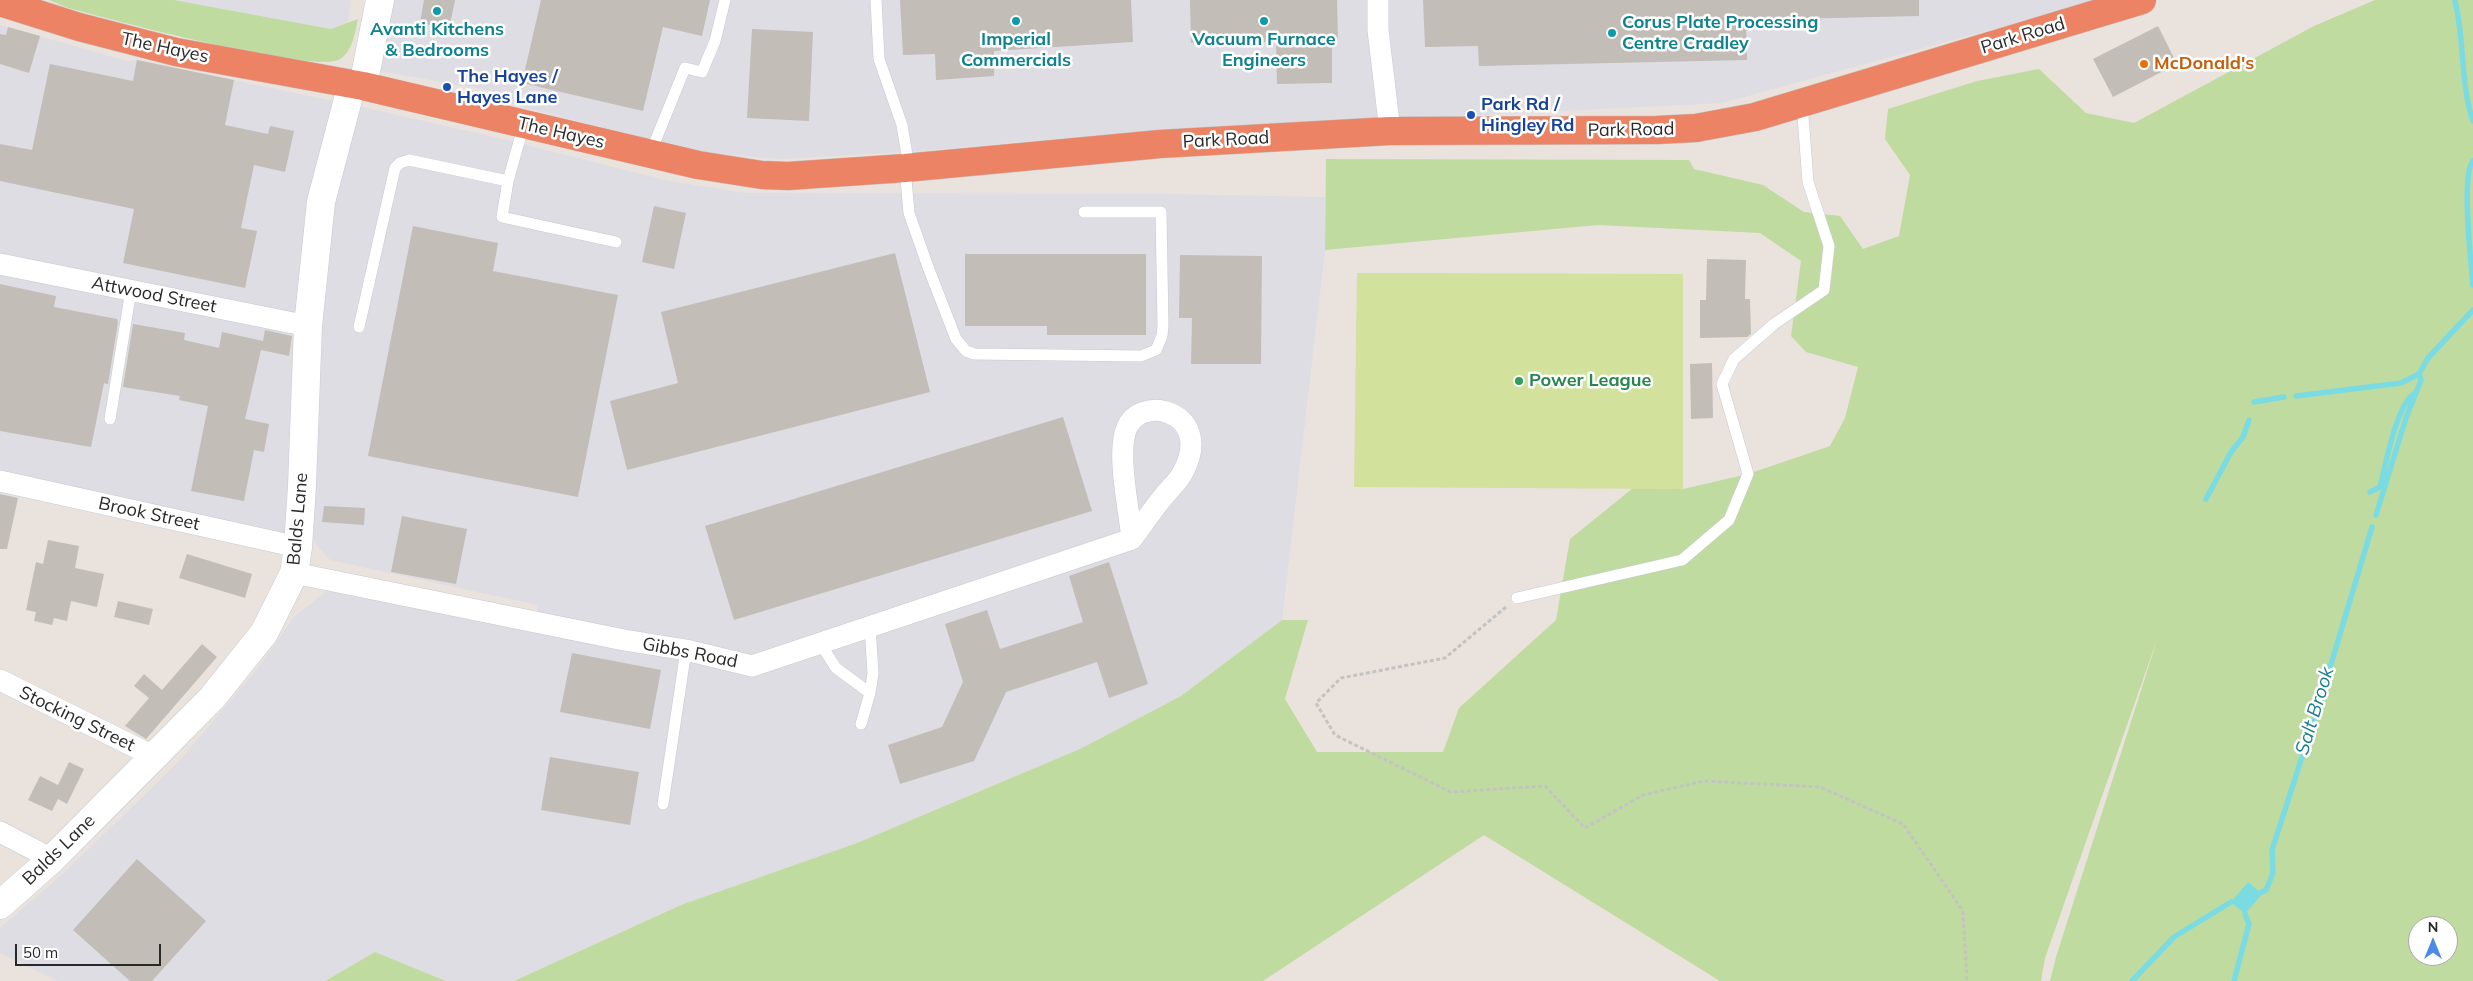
<!DOCTYPE html>
<style>
body{margin:0}
#map{position:relative;width:2473px;height:981px;overflow:hidden;background:#eae2dd;font-family:Mulish,sans-serif}
canvas{display:block}
.north{position:absolute;left:2408px;top:916px;width:50px;height:50px;box-sizing:border-box;background:#fff;border:1px solid #a9a9a9;border-radius:50%;rotate:0deg;font-size:14px;font-weight:700;line-height:20px;text-align:center;color:#292929}
.north::after{content:'';display:block;margin:auto;width:18px;height:22px;background:#4d8ae7;clip-path:polygon(50% 0,100% 100%,50% 72%,0 100%)}
.scale{position:absolute;left:15px;top:944px;width:146px;height:22px;box-sizing:border-box;border:2px solid #292929;border-top:0;padding-left:6px;font-size:15px;line-height:18px;white-space:nowrap;color:#292929;-webkit-text-stroke:4px #fff;paint-order:stroke}
</style>
<div id="map">
<canvas width="2473" height="981"></canvas>
<div class="north">N</div>
<div class="scale">50 m</div>
</div>
<script>
const c = document.querySelector('canvas').getContext('2d');
c.lineJoin = 'round';
function fill(path, color) { c.fillStyle = color; c.fill(path, 'evenodd'); }
function strokePath(path, color, width, dash) { c.strokeStyle = color; c.lineWidth = width; c.lineCap = dash ? 'butt' : 'round'; c.setLineDash(dash || []); c.stroke(path); }
function write(font, color, halo, rows, align = 'center') {
  c.font = font + ' Mulish,sans-serif'; c.lineWidth = 5; c.setLineDash([]); c.textBaseline = 'middle'; c.strokeStyle = halo; c.fillStyle = color; for (const [text, x, y, turn = 0] of rows) {
    c.save(); c.translate(x, y); c.rotate((+turn || 0) * Math.PI / 180); c.textAlign = isNaN(turn) ? turn : align; if (halo) c.strokeText(text, 0, 0); c.fillText(text, 0, 0); c.restore();
  }
}
const industrial = new Path2D(`
 M174 0H351L348 22 331 29Z
 M394 0H2099L1722 103 1118 133 921 151 779 159 693 151 508 103 510 94 379 71Z
 M0 25 127 61 137 60 362 107 503 139 664 180 745 193 1158 194 1325 197V250L1282 620 1181 696 1080 749 857 843 681 905 514 981H446L375 952 325 981H58L0 953V928L65 872 180 760 259 667 294 617 328 590 532 632 538 605 330 560 313 541 0 474Z`);
const green = new Path2D(`
 M49 0H174L331 29 358 19C355 32 353 51 340 59 316 75 106 18 68 8Z
 M2375 0H2473V981H2050L2056 957 2158 637 2045 958 2041 981H1720L1484 835 1263 981H514L681 905 857 843 1080 749 1181 696 1282 620H1308L1285 699 1317 752H1443L1459 708 1556 620 1570 539 1633 488 1683 489 1748 474 1830 446 1845 418 1858 367 1806 352 1791 336 1801 261 1760 233 1598 225 1325 250 1326 159 1689 160 1694 169 1763 185 1804 212 1840 216 1863 249 1899 236 1910 175 1885 139 1888 109 1977 81 2039 69 2086 113 2134 123 2314 26ZM2418 926H2448V956H2418Z
 M375 952 446 981H325Z`);
const pitch = new Path2D(`
 M1357 273 1683 274V489L1354 487Z`);
const water = new Path2D(`
 M2248 882 2262 894 2245 914 2231 902Z`);
const stream = new Path2D(`
 M2455 1C2465 41 2460 83 2473 121
 M2473 161C2461 174 2471 263 2473 285
 M2296 396 2401 383 2419 374
 M2254 402 2284 397
 M2370 492 2380 487C2386 464 2396 405 2415 393
 M2206 499 2231 452 2243 437 2249 420
 M2376 515 2406 418 2421 380 2419 374 2428 358 2473 310
 M2260 893 2266 890 2273 873 2272 850 2320 701 2372 527
 M2132 981 2174 937 2231 902
 M2234 981 2249 924 2245 914`);
const building = new Path2D(`
 M424 0H455L449 29 420 23Z
 M541 0H710L702 36 663 27 643 111 522 83Z
 M900 0H1131L1133 42 994 51V76L936 80 935 54 903 55Z
 M1190 0H1337L1338 41 1332 42V83L1277 84 1276 42 1191 43Z
 M1423 0H1919V16L1746 20 1747 60 1479 66 1478 46 1425 47Z
 M2158 26 2177 64 2113 97 2093 59Z
 M8 27 40 36 29 73 0 64V34L6 35Z
 M752 29 813 32 809 121 747 118Z
 M137 60 234 80 225 125 268 134 270 126 294 131 285 172 254 165 241 228 257 231 245 288 123 263 134 209 0 181V144L32 150 50 64 133 81Z
 M654 206 686 213 674 269 642 262Z
 M413 226 498 243 493 271 618 295 578 497 368 456Z
 M895 253 930 392 627 470 610 401 678 383 661 312Z
 M965 254H1146V335H1047V326H965Z
 M1180 255 1262 256 1261 364H1191L1192 318H1179Z
 M1707 259 1746 260 1745 299H1750L1751 334 1747 337 1700 338V300H1706Z
 M0 284 56 296 54 307 117 319 118 322 108 384 104 383 91 447 0 431Z
 M133 324 185 333 184 340 219 348 222 332 263 341 265 330 292 336 289 356 261 350 245 419 269 424 264 452 254 450 244 501 191 491 208 406 179 400 180 396 123 387Z
 M1712 363 1713 418 1691 419 1690 364Z
 M1063 417 1092 511 734 620 705 526Z
 M0 494 18 498 7 549H0Z
 M324 506 365 508 364 525 322 522Z
 M402 516 467 529 456 584 391 572Z
 M48 540 79 546 75 568 104 574 97 607 71 601 67 621 54 618 52 625 34 621 36 612 26 610 36 562 43 564Z
 M187 554 252 574 245 598 179 578Z
 M1109 562 1148 684 1109 698 1097 662 1006 692 974 761 900 784 888 745 942 727 963 682 945 624 987 610 1000 649 1083 622 1069 576Z
 M118 601 153 609 149 625 114 617Z
 M202 644 217 657 146 739 125 726 149 698 134 686 144 674 162 690Z
 M572 653 661 670 650 729 560 712Z
 M550 757 639 772 630 825 541 810Z
 M69 762 84 769 67 804 58 799 52 811 28 800 40 776 58 785Z
 M137 859 206 921 152 981H130L73 930Z`);
const path = new Path2D(`
 M1506 607 1445 658 1341 678 1316 703 1335 735 1451 792 1545 786 1585 828 1643 795 1704 781 1820 787 1903 824 1963 911 1967 981`);
const lane = new Path2D(`
 M876 0 879 59 902 125 909 167
 M524 124 508 181 502 217 616 242
 M650 154 685 68 702 72 715 41 725 0
 M905 168 909 213 928 267 956 339 966 351 974 354 1141 356 1156 350 1162 336 1163 325 1161 212H1084
 M359 327 395 168 400 163 409 160 508 181
 M110 419 131 290
 M1517 598 1682 560 1729 520 1748 474 1722 384 1734 359 1774 324 1824 290 1829 246 1808 182 1802 103
 M820 643 836 668 870 693
 M861 724 870 693 873 673 870 626
 M663 804 686 650`);
const street = new Path2D(`
 M1378 0V30L1390 131
 M0 264 308 326
 M0 481 298 547
 M294 573 624 640 686 650 752 666 1132 539C1129 509 1118 461 1125 433 1136 390 1216 411 1183 472 1179 481 1170 488 1164 496 1153 509 1143 524 1132 539
 M0 680 155 757
 M0 832 52 859`);
const secondary = new Path2D(`
 M363 86 380 0
 M0 905 52 859 212 698 264 633 294 573 298 547 302 486 308 326 321 202 352 84`);
const highway = new Path2D(`
 M0 2 79 27 176 52 363 86 698 165 762 175 788 176 905 168 1160 144 1390 131 1657 130 1696 128 1755 117 2142 0`);
const markers = [
 [437,11,5,"#0f9aa8"],
 [1016,21,5,"#0f9aa8"],
 [1264,21,5,"#0f9aa8"],
 [1612,33,5,"#0f9aa8"],
 [2144,64,5,"#e8710a"],
 [447,87,5,"#1a4fb4"],
 [1471,115,5,"#1a4fb4"],
 [1519,381,5,"#2e9e5b"]
];
const cultureNames = [
 ["Corus Plate Processing",1622,23,"left"],
 ["Centre Cradley",1622,44,"left"],
 ["Avanti Kitchens",437,30],
 ["& Bedrooms",437,51],
 ["Imperial",1016,40],
 ["Commercials",1016,61],
 ["Vacuum Furnace",1264,40],
 ["Engineers",1264,61]
];
const streetNames = [
 ["Park Road",2023,36,-17],
 ["The Hayes",165,48,12],
 ["Park Road",1631,130,-1],
 ["The Hayes",561,133,13],
 ["Park Road",1226,140,-3],
 ["Attwood Street",154,295,11],
 ["Brook Street",149,514,12],
 ["Balds Lane",298,519,-85],
 ["Gibbs Road",690,653,11],
 ["Stocking Street",77,719,26],
 ["Balds Lane",59,850,-44]
];
const foodNames = [
 ["McDonald's",2154,64]
];
const transitNames = [
 ["The Hayes /",457,77],
 ["Hayes Lane",457,98],
 ["Park Rd /",1481,105],
 ["Hingley Rd",1481,126]
];
const leisureNames = [
 ["Power League",1529,381]
];
const waterNames = [
 ["Salt Brook",2315,711,-73]
];
fill(industrial, '#dddde3');
fill(green, '#c0db9f');
fill(pitch, '#d2e19b');
fill(water, '#7adce2');
strokePath(stream, '#7adce2', 5.5);
fill(building, '#c3bdb8');
strokePath(lane, '#c4cad2', 12);
strokePath(street, '#c4cad2', 22);
strokePath(secondary, '#c4cad2', 29);
strokePath(highway, '#c3c3c3', 29);
strokePath(path, '#c3c3c3', 3, [4, 2.5]);
strokePath(lane, '#fff', 11);
strokePath(street, '#fff', 21);
strokePath(secondary, '#fff', 28);
strokePath(highway, '#ed8365', 28);
for (const [x, y, r, color] of markers) { const dot = new Path2D(); dot.arc(x, y, r, 0, 2 * Math.PI); c.fillStyle = color; c.fill(dot); strokePath(dot, '#fff', 2); }
write('bold 18px', '#0d838f', '#fff', cultureNames);
write('18px', '#292929', '#fff', streetNames);
write('bold 18px', '#c56008', '#fff', foodNames, 'left');
write('bold 18px', '#164399', '#fff', transitNames, 'left');
write('bold 18px', '#27864d', '#fff', leisureNames, 'left');
write('italic 19px', '#1b7d8c', '#fff', waterNames);
</script>
